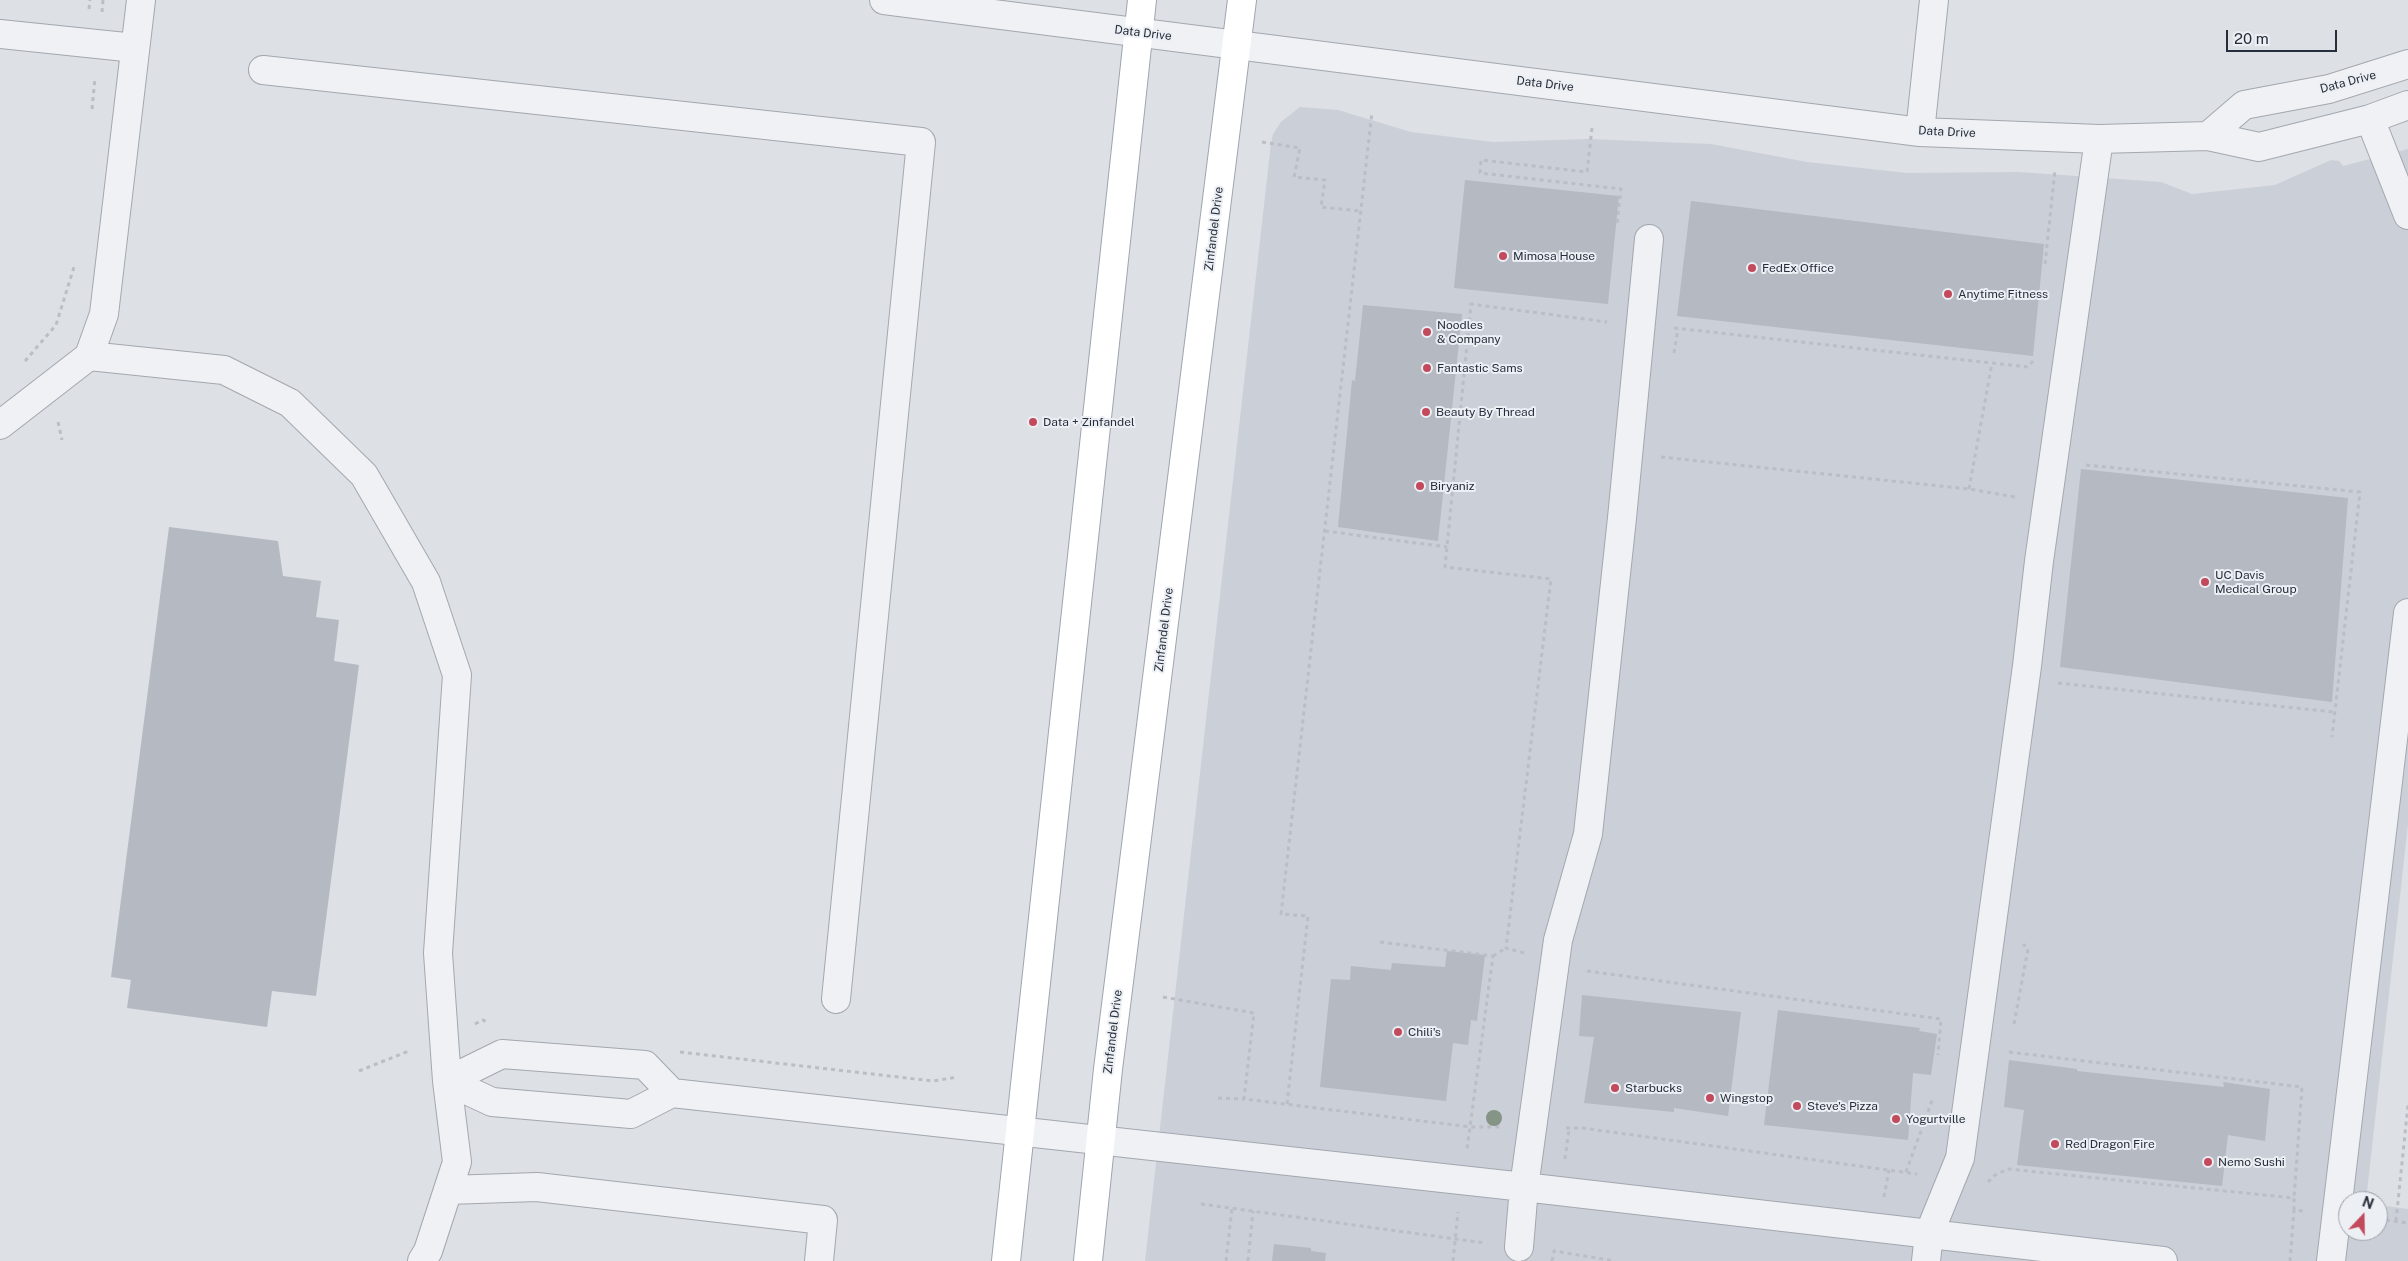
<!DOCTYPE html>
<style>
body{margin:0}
#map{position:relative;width:2408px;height:1261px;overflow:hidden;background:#dde0e5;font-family:"Public Sans",sans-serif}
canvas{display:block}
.north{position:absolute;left:2338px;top:1191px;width:50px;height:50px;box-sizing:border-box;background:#eceff3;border:1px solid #9da2a9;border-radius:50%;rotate:21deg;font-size:14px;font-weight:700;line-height:20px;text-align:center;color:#272e3b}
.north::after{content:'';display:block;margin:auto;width:18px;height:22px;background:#c3495c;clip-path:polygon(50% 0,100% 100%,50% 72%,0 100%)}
.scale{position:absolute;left:2226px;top:30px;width:111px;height:22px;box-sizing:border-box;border:2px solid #272e3b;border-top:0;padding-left:6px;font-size:15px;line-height:18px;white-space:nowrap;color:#272e3b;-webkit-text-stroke:4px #eceff3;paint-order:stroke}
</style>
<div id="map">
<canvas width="2408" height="1261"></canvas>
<div class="north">N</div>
<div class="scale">20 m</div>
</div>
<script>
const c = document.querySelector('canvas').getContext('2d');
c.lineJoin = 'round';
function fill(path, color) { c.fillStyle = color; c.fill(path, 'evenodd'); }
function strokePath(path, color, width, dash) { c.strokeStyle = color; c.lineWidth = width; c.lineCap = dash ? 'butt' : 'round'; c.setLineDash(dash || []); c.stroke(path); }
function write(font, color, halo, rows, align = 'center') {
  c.font = font + ' "Public Sans",sans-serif'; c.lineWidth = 4; c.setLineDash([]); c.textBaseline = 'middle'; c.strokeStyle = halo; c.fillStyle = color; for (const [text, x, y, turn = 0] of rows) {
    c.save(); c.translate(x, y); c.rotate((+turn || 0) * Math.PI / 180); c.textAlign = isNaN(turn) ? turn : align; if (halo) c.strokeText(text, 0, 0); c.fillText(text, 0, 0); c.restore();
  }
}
const built = new Path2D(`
 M1300 107 1338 110 1411 132 1493 142 1588 139 1711 144 1807 162 1907 173 2019 172 2161 182 2192 194 2275 185 2331 160 2339 161 2343 166 2408 149V824L2366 1201H2348V1231H2378V1205L2408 1209V1261H1145L1271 143 1273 134 1281 122Z`);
const building = new Path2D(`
 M1465 180 1619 196 1608 304 1454 288Z
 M1691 201 2044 244 2033 356 1677 316Z
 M1363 305 1462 314 1438 541 1338 527 1352 380 1355 381Z
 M2081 469 2348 498 2332 702 2060 667Z
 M169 527 278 541 283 576 321 581 316 617 339 620 334 661 359 665 316 996 272 991 267 1027 127 1008 131 980 111 977Z
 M1447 951 1485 955 1477 1021 1471 1020 1468 1045 1453 1043 1446 1101 1320 1087 1331 979 1350 980 1351 966 1391 970 1392 963 1445 967Z
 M1582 995 1741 1012 1728 1116 1674 1108V1112L1584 1103 1594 1037 1579 1036Z
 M1778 1010 1920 1028 1919 1031 1937 1034 1931 1075 1913 1073 1908 1140 1764 1125Z
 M2009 1060 2077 1069V1071L2224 1087 2223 1082 2270 1089 2265 1141 2228 1135 2222 1186 2017 1165 2024 1110 2004 1107Z
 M1274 1244 1311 1248V1251L1326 1253 1325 1261H1272Z`);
const path = new Path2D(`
 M89 9 90 0
 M102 12 103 0
 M92 109 95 78
 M1592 128 1587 172 1481 160 1480 173 1621 189 1617 224
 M1262 142 1300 148 1294 177 1325 180 1321 207 1360 211
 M2045 264 2055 170
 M1674 328 2028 367 2033 361
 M1674 353 1678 329
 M25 361 56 325 74 267
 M58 422 62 440
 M1661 457 1969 489 2015 497
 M2086 465 2360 492 2332 737
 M1969 489 1992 363
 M1325 531 1447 547
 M2058 683 2334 712
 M1380 942 1493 956 1467 1149
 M1524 953 1506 948 1551 579 1445 567 1471 304 1607 322
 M1493 956 1506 948
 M1587 971 1941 1019 1938 1055
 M1163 997 1254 1013 1244 1099 1471 1127H1500
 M475 1024 483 1020 488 1023
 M2014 1024 2028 949 2023 944
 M680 1052 933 1081 958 1077
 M2009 1052 2302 1087 2294 1198
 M359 1071 411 1050
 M1218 1098 1244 1099
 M1287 1104 1308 916 1281 914 1372 112
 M1566 1128H1582L1917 1174
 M1565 1159 1569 1129
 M1906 1172 1933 1098
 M1988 1182 1995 1175 2008 1169 2294 1198V1210
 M1884 1197 1889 1170
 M1201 1204 1485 1243
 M2378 1219 2408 1223
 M2396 1221 2408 1105
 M1226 1261 1232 1208
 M1248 1261 1253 1211
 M1453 1261 1458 1212
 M1552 1261 1554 1251 1615 1261
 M2290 1261 2294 1210 2303 1211`);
const minor = new Path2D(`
 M884 0 1920 132 2099 139 2208 136 2259 147 2370 119 2408 105
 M0 34 135 48
 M263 70 921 142 836 999
 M2370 119 2408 215
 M1920 132 1934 0
 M2208 136 2244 105 2329 89 2408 64
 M89 356 224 370 290 403 364 475 426 582 457 675 438 953 447 1081 457 1162 428 1251 422 1261
 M0 425 89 356 104 314 141 0
 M447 1081 492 1102 631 1114 672 1093 1524 1187 2163 1261
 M447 1081 502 1054 645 1065 672 1093
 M448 1190 537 1187 823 1220 819 1261
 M1519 1247 1524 1187 1558 940 1588 834 1622 518 1649 239
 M1926 1261 1929 1234 1960 1158 2027 666 2039 561 2099 139
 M2331 1261 2408 613`);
const major = new Path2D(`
 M1006 1261 1142 0
 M1088 1261 1108 1069 1242 0`);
const trees = [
 [1494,1118]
];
const markers = [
 [1503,256,5,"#c3495c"],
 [1752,268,5,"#c3495c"],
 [1948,294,5,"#c3495c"],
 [1427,332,5,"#c3495c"],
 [1427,368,5,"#c3495c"],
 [1426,412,5,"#c3495c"],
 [1033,422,5,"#c3495c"],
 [1420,486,5,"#c3495c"],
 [2205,582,5,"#c3495c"],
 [1398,1032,5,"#c3495c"],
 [1615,1088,5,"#c3495c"],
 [1710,1098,5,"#c3495c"],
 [1797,1106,5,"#c3495c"],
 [1896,1119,5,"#c3495c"],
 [2055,1144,5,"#c3495c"],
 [2208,1162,5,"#c3495c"]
];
const streetNames = [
 ["Data Drive",1143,33,7],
 ["Data Drive",2348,82,-15],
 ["Data Drive",1545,84,7],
 ["Data Drive",1947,132,3],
 ["Zinfandel Drive",1214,229,-83],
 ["Zinfandel Drive",1164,630,-83],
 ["Zinfandel Drive",1113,1032,-83]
];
const poiNames = [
 ["Mimosa House",1513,256],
 ["FedEx Office",1762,268],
 ["Anytime Fitness",1958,294],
 ["Noodles",1437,325],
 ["& Company",1437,339],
 ["Fantastic Sams",1437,368],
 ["Beauty By Thread",1436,412],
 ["Data + Zinfandel",1043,422],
 ["Biryaniz",1430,486],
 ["UC Davis",2215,575],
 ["Medical Group",2215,589],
 ["Chili's",1408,1032],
 ["Starbucks",1625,1088],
 ["Wingstop",1720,1098],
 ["Steve's Pizza",1807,1106],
 ["Yogurtville",1906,1119],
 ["Red Dragon Fire",2065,1144],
 ["Nemo Sushi",2218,1162]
];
fill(built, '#cbcfd7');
fill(building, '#b4b9c2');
strokePath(minor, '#a3a7af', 30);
strokePath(major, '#9da5b0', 30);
strokePath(path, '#bbbec4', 3, [4, 4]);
strokePath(minor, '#eff1f4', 28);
strokePath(major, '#fff', 28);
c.fillStyle = '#849485';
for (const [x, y] of trees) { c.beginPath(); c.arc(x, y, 8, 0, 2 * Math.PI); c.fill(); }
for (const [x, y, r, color] of markers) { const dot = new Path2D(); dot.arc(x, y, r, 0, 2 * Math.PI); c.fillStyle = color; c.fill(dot); strokePath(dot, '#eceff3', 2); }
write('12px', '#272e3b', '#eceff3', streetNames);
write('12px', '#272e3b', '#eceff3', poiNames, 'left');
</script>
